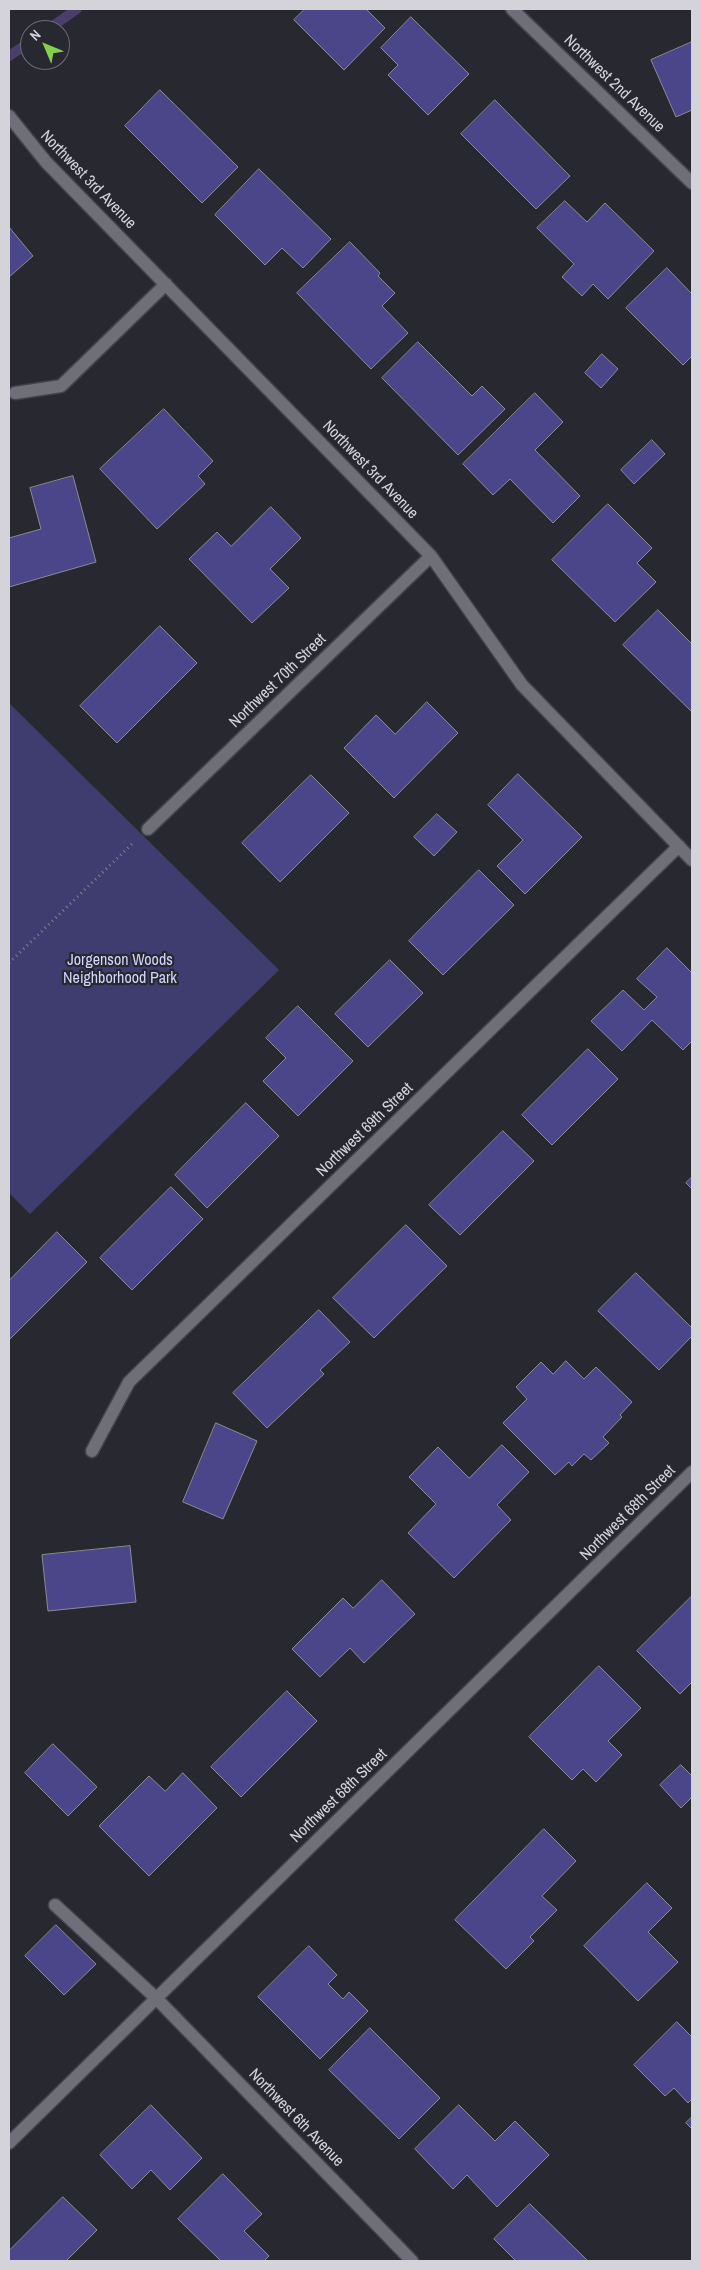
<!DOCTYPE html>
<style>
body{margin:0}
#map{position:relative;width:701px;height:2270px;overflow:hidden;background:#282831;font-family:"Archivo Narrow",sans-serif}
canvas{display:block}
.frame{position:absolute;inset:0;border:10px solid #d3d3d9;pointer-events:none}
.north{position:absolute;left:20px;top:20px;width:50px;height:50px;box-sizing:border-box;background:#282831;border:1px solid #6c6c74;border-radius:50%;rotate:315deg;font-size:14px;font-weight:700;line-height:20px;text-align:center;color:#d3d3d9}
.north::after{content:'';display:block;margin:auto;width:18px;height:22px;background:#85cf4c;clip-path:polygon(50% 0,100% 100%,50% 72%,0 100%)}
</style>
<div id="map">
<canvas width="701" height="2270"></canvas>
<div class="frame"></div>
<div class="north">N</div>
</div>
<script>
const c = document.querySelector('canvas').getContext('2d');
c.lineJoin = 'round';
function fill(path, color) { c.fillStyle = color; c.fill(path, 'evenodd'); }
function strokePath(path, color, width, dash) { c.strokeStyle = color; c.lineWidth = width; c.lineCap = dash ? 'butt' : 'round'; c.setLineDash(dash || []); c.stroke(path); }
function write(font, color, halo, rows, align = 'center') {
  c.font = font + ' "Archivo Narrow",sans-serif'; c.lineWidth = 4.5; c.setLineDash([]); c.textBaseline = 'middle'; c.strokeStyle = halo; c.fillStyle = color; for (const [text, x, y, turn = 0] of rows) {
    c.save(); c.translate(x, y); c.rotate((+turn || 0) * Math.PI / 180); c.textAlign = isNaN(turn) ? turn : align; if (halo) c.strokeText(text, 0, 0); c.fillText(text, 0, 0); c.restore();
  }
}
const green = new Path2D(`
 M9 703 279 970 30 1214 9 1193Z`);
const stream = new Path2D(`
 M47 30 77 9
 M9 56 30 42`);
const building = new Path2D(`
 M305 9H366L385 28 344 70 294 20Z
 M411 17 469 74 428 115 388 75 398 65 381 48Z
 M692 42V110L676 117 651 60Z
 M160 90 238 167 202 203 125 126Z
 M495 100 570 176 536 209 461 134Z
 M259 169 331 239 303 268 282 248 265 265 215 215Z
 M565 201 587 222 605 203 654 251 608 299 593 284 582 296 562 277 574 264 537 228Z
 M9 227 33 256 9 277Z
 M350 242 380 273 378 276 395 293 382 306 408 333 371 369 297 293Z
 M667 268 692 294V356L683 365 626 308Z
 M418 342 472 396 482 386 505 409 458 455 382 378Z
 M602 354 618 369 601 388 585 373Z
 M535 393 563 422 535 450 580 496 553 523 510 479 493 495 463 464Z
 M164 409 213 461 198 476 205 484 157 529 100 469Z
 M652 440 665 454 634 484 621 470Z
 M73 476 96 562 9 587V538L41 529 30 488Z
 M608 504 652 548 637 563 656 582 615 622 552 560Z
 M271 507 301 538 270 569 289 588 252 623 189 559 217 532 231 546Z
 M658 610 692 644V712L623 645Z
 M160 626 197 663 117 743 80 706Z
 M427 702 458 733 394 798 344 748 376 715 395 734Z
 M518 774 582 837 525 894 497 866 523 840 488 805Z
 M311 775 349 813 280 882 242 843Z
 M437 814 457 832 434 856 414 837Z
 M479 870 514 905 443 975 409 941Z
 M667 948 692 973V1041L683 1050 652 1020 622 1051 591 1021 623 990 644 1010 657 997 637 979Z
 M390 960 423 993 368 1047 335 1014Z
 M298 1006 353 1061 298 1116 263 1081 286 1058 266 1038Z
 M588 1049 618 1079 552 1145 522 1115Z
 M246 1103 279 1136 207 1208 175 1175Z
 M503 1131 534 1161 460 1235 429 1205Z
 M692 1177V1189L686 1183Z
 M171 1187 203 1219 132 1290 100 1258Z
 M406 1225 447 1266 374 1338 333 1298Z
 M57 1232 87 1262 9 1340V1281Z
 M636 1273 692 1328V1336L659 1370 598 1311Z
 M319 1310 350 1342 320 1370 324 1374 267 1428 233 1393Z
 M566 1361 584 1379 596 1367 632 1402 620 1415 622 1417 603 1437 609 1443 591 1460 584 1454 572 1466 569 1462 555 1475 503 1423 527 1399 516 1387 541 1362 553 1374Z
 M216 1423 257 1441 223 1519 183 1502Z
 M502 1445 529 1472 497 1505 511 1520 454 1578 408 1533 436 1504 409 1477 438 1447 469 1478Z
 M130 1546 136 1602 48 1611 42 1555Z
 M382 1580 415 1614 364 1663 350 1648 320 1677 292 1649 343 1598 353 1608Z
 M692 1596V1682L680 1694 637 1651Z
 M599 1666 641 1708 608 1741 622 1755 596 1782 583 1769 572 1780 529 1737Z
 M287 1691 317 1721 241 1797 211 1767Z
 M53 1744 97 1787 68 1816 25 1773Z
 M681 1765 692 1776V1797L681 1808 660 1785Z
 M183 1773 217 1808 149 1876 99 1826 149 1776 165 1791Z
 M544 1829 576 1861 542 1896 557 1910 530 1937 534 1941 506 1969 455 1920Z
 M647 1883 672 1908 648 1932 678 1962 638 2001 584 1946Z
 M56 1925 96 1964 64 1995 25 1956Z
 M309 1946 337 1975 328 1984 343 1999 349 1992 368 2011 320 2059 258 1997Z
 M677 2022 692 2037V2099L688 2103 674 2088 665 2096 634 2065Z
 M370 2028 440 2098 399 2139 329 2070Z
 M151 2105 202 2158 170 2190 151 2170 132 2189 100 2155Z
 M459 2105 495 2141 515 2121 549 2155 497 2207 467 2175 453 2189 415 2149Z
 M692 2117V2129L686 2123Z
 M223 2174 262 2214 244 2231 269 2256 264 2261H221L178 2219Z
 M63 2197 97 2230 66 2261H9V2251Z
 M530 2204 588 2261H516L494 2239Z`);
const path = new Path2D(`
 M9 963 132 844`);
const minor = new Path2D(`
 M512 9 692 183
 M9 116 46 162 431 556 522 685 692 860
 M15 393 61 386 166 284
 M148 829 431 556
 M92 1451 129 1382 679 846
 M55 1905 156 1998 412 2261
 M9 2143 692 1472`);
const streetNames = [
 ["Northwest 2nd Avenue",614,84,44],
 ["Northwest 3rd Avenue",88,180,46],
 ["Northwest 3rd Avenue",370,470,46],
 ["Northwest 70th Street",278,681,-44],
 ["Northwest 69th Street",365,1130,-44],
 ["Northwest 68th Street",628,1513,-45],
 ["Northwest 68th Street",339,1796,-44],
 ["Northwest 6th Avenue",296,2118,46]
];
const parkNames = [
 ["Jorgenson Woods",120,961],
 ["Neighborhood Park",120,979]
];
fill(green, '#3f3d70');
strokePath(stream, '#4a3f6b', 10);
fill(building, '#4b468a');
strokePath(building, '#8a8b95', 1);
strokePath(minor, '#43434a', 15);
strokePath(path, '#83838b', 3, [1, 4]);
strokePath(minor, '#6e6f78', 12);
write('16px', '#d3d3d9', '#282831', streetNames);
write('16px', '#d3d4fc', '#282831', parkNames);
</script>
